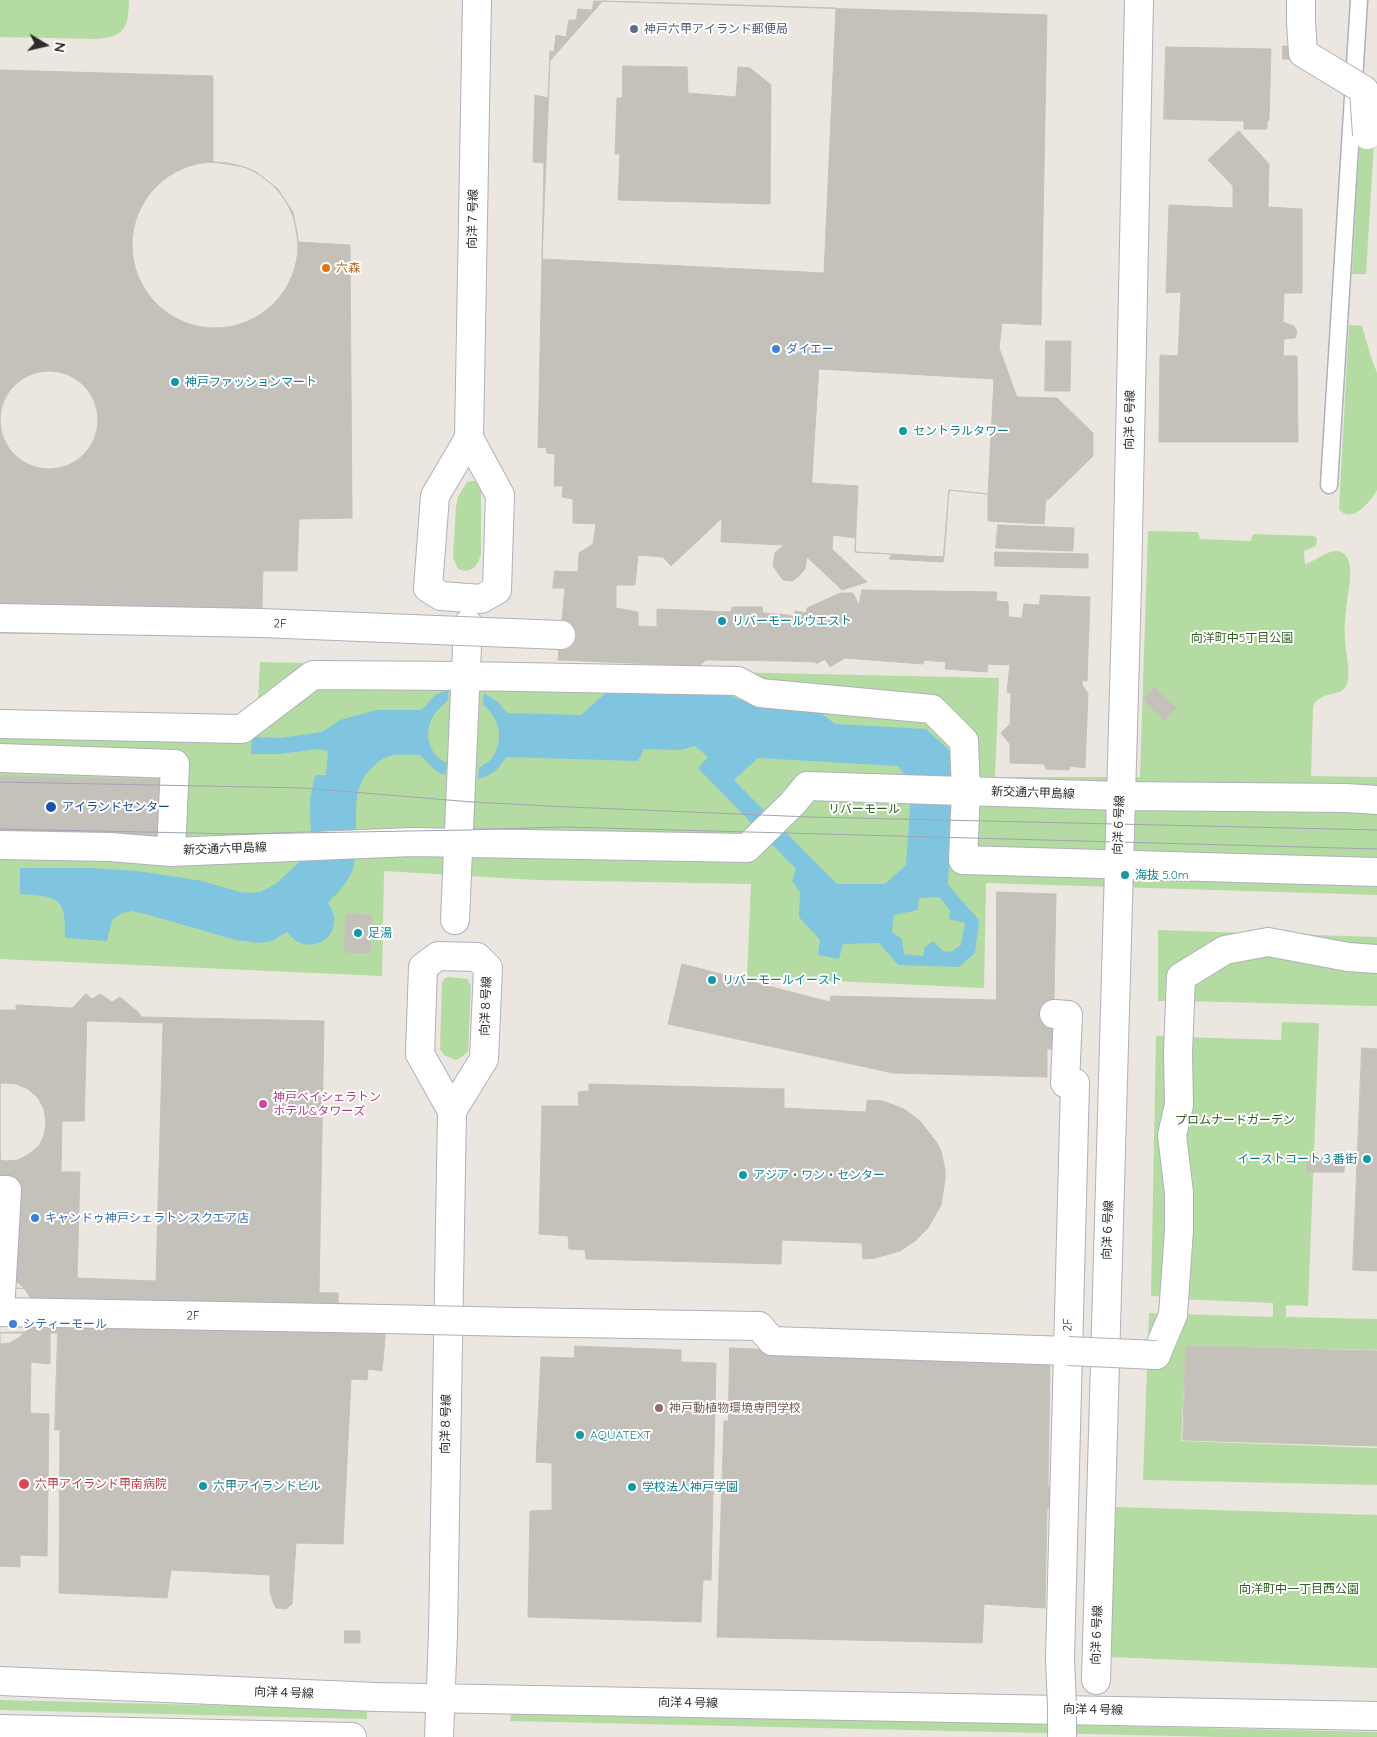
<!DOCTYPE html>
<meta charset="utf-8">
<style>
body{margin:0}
#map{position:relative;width:1377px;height:1737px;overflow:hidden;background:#ebe6df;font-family:Quicksand,sans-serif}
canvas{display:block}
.north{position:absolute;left:20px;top:20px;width:50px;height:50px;-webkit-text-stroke:4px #fff;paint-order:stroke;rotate:99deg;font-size:14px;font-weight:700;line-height:20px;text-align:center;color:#2b2b2b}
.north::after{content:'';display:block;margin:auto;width:18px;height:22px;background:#2b2b2b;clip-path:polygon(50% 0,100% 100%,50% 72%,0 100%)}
</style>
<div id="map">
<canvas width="1377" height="1737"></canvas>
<div class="north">N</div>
</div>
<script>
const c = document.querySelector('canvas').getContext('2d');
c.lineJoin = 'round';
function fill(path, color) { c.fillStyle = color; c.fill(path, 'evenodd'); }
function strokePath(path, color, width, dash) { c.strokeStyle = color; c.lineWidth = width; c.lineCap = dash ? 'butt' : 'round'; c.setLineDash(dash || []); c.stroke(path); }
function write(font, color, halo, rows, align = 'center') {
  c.font = font + ' Quicksand,"Noto Sans JP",sans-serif'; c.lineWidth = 4; c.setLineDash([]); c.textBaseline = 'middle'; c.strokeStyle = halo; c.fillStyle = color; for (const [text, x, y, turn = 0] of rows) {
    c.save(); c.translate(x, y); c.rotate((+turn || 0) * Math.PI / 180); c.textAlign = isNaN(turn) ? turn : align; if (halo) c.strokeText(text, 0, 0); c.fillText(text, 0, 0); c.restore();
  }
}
const green = new Path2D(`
 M0 0H129C128 25 127 36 98 39L0 37Z
 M1360 136 1374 144 1366 274H1352Z
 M1349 325 1362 326 1371 357 1377 373V490C1370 502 1352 525 1339 509Z
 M472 481H477L481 491V553C479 565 471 575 458 569L453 557 456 507 458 497 467 482Z
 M1148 531 1198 532 1200 539 1251 541 1253 534 1314 536 1317 538 1316 546 1304 551 1305 564C1317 561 1333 544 1344 554 1356 563 1347 597 1346 610 1345 619 1344 629 1345 637 1345 652 1351 670 1347 684 1341 699 1322 689 1313 706L1311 776 1377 777V895L986 883 984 988 747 977 751 884 537 880 384 871 382 976 0 959V716L257 722 260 662 999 678 995 777H1140Z
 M1158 930 1377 937V1006L1182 1001 1181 1037 1281 1040 1282 1022 1319 1023 1308 1306 1286 1305V1317L1377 1319V1350L1186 1346 1181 1441 1377 1448V1485L1143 1480 1149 1313 1169 1314 1171 1297 1151 1296 1156 1036H1174L1175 1001H1158ZM1179 1299 1273 1303V1317L1178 1314Z
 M448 977 467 979 471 986 468 1051 463 1056 456 1060 444 1055 440 1049 442 983 444 979Z
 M1116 1507 1377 1515V1668L1110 1657Z
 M0 1700 367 1709V1719L0 1710Z
 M511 1712 1377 1732V1737H1219L510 1721Z`);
const water = new Path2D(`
 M611 688 727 692 734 698 760 706 821 713 835 724 926 729 951 752 952 805 948 885 979 920 975 953 959 967 898 965 879 943 843 944 839 959 818 955 820 940 799 917 800 892 792 881 796 869 698 768 708 757 695 746 680 750 644 749 638 761 506 757C498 770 493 775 478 779L479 768C483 765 489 762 492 758 505 740 499 717 483 705L484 693 498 702 507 713 581 715ZM758 758 898 766 909 780 910 808 906 865 885 884H837L734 780ZM939 897 950 910 949 919 965 923 961 945 951 952 943 951 933 941 925 947 923 956 904 954 902 939 892 932 894 915 918 910 919 898Z
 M449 689C448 692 449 698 447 701 445 705 438 708 436 712 423 729 426 754 447 763L445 775 436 771 420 755C411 755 401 754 393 755 387 756 380 760 376 764 344 788 362 831 354 865 350 881 339 891 328 903 350 933 310 962 287 932L272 941 259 943 236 940 149 915 132 911 122 913 112 920 107 941 65 938C66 896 59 897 20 894V868H89L138 871 202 881 240 892 250 893 260 892 277 883 299 862 311 836 310 799 315 775H326L328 751 319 749 279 754H251L252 737 280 738 322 732 340 720 376 710H422L435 695Z`);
const building = new Path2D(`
 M594 1 1047 15 1041 325 1002 323 999 348 1017 397 1057 398 1093 433V456L1049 499H1046L1044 524 988 521V494L949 490 943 562 889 559 892 554 855 552 856 538 833 535 832 549 867 582 842 590 807 557 805 569 798 577 792 581 783 580 773 566 775 553 784 545 721 542 722 518 671 566 663 557 638 555 635 585H616L578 572 579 553 593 544 596 524 573 523V499L562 497 563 486H554L555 454 547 453 546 447 538 448 544 163 533 162 535 95 548 98 550 51 554 52 556 35 566 37 569 20H576L578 9 592 10Z
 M603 1 836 8 824 273 542 259 550 61ZM623 66 687 67 688 93 736 97 738 67 750 68 771 85 770 204 618 200 620 154H615L617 98H622Z
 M1283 46H1308V59H1283Z
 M1166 47 1271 49 1269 121H1267V129H1244V121L1164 119Z
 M0 70 213 76V96L0 90Z
 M0 90 213 96V162L245 167 256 172 278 189 293 212 298 242 350 245 352 518 299 519 297 571H263L261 636 0 633Z
 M1239 131 1269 164 1268 207 1302 209V293H1284L1283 322 1294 326 1297 332 1295 338 1284 339 1283 356H1297L1298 442H1159L1160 355 1178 356 1181 292 1166 293 1169 205 1233 208V186L1208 160Z
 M132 245a83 83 0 1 1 166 0a83 83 0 1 1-166 0Z
 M1046 341H1071L1070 391H1045Z
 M819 369 994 379 988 494 949 490 944 557 855 552 858 486 812 483Z
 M0 420a49 49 0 1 1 98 0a49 49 0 1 1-98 0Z
 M998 525 1074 528 1073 551 996 548Z
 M995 552 1088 554V568L995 566Z
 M555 571 578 572 616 585V608L638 612V626L657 627V609L731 612 732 607H762L763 613 788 615 783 661 706 660 699 666 558 660 565 588H553Z
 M862 590 997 592 996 601 1008 602 1009 628 999 627 997 636 1006 637 1004 665 988 664 987 672 945 669 946 662 924 660 923 664 845 658 830 667 825 659 816 664V662L783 661 788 615 795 617V611L806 613 807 608 840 593H853L859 605Z
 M1041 595 1090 597 1087 681 1082 680V684L1088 694 1085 768 1070 766 1069 770 1046 769 1044 764 1010 763V744L1001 733 1010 724 1011 693 1007 692 1010 664 1004 665 1006 637 997 636 999 627 1009 628 1008 617 1022 618 1024 604 1039 605Z
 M1155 687 1176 708 1164 721 1143 699Z
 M0 776 168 780 167 840 0 835Z
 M997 892 1056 894 1053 1049H1047V1077L893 1073 668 1024 682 964 830 1002 831 996 996 1000Z
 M346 914 371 915 370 953 345 952Z
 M86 994 92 999 100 994 112 1002 120 997 139 1013 141 1017 324 1021 319 1293 0 1288V1010H16V1005L72 1008Z
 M87 1021 163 1023 156 1281 77 1278 80 1172H61L62 1121H84Z
 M1362 1048 1377 1049V1271L1353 1270Z
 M2 1083 16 1084 28 1089 38 1098 44 1109 46 1123 44 1135 39 1146 29 1154 18 1160 6 1161 0 1160V1084Z
 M589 1084 784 1089V1108L866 1112 867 1100 883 1101 904 1109 920 1121 937 1143 941 1151 945 1170V1180L941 1205 928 1228 915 1241 900 1251 875 1258 863 1259 862 1243 782 1240 781 1264 586 1259 585 1250 569 1249 568 1236 539 1234 542 1106H579L578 1092 589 1091Z
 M1307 1157 1345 1158 1344 1172H1307Z
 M0 1277 16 1281 24 1288 30 1297 33 1308 32 1319 28 1329 20 1337 10 1343 0 1344Z
 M0 1288 338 1293V1303L386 1305 385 1338 330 1336 331 1341 58 1333H0Z
 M24 1332 50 1333V1364L31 1362 30 1413 49 1414 47 1556 20 1555V1567L0 1566V1333Z
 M58 1333 331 1341 330 1336 385 1338 382 1371 368 1369 367 1380 351 1379 343 1544 296 1543 292 1604 286 1609 276 1608 274 1604 270 1592V1575L171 1570 167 1598 59 1593 60 1430H55Z
 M575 1346 681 1350V1362L716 1363 711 1580H703L701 1622 528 1617 530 1511 552 1510V1463L536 1462 541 1357 574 1358Z
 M1186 1346 1377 1351V1446L1183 1440Z
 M730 1348 1050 1361 1048 1486 1058 1497 1047 1510 1045 1608 984 1604 982 1643 717 1637 724 1421H728Z
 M345 1631H360V1643H345Z`);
const lane = new Path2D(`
 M1329 485 1359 0`);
const street = new Path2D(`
 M1301 22V0
 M469 438 500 495 497 590 481 599 441 596 428 588 435 496Z
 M0 618 261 623
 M0 724 242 729 313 675 465 676 738 681 760 693 932 709 964 741 966 791 963 860 1377 872
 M0 758 175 764 171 852 412 842 747 848 793 803 807 786 1120 796 1346 798 1377 800
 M0 845 110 847 171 852
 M455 920 468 624
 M438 956 477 957 488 968 484 1059 452 1111 420 1054 423 967Z
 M1054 1014 1068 1015 1065 1083H1075L1060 1659
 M0 1190H7L0 1312
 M0 1312 385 1319
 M514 1322 759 1326 772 1341 1068 1351
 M1156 1355 1173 1315 1179 1230V1193L1172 1135 1179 1105 1178 1053 1181 977 1225 950 1268 942 1348 957 1377 959
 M1096 1680 1127 585 1139 0`);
const secondary = new Path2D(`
 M469 438 477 0
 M0 1681 376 1697 1377 1716
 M0 1729 352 1737
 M439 1737 443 1634 452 1111`);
const tram = new Path2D(`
 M0 782 305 788 472 802 570 807 810 817 1377 830
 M0 829 240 834 467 830 564 827 1377 849`);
const streetBridge = new Path2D(`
 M1301 22 1303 53 1364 90 1367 135
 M261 623 561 635
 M385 1319 514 1322
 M1068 1351 1156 1355
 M1060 1659 1062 1706V1737`);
const markers = [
 [634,29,5,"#5c6f8a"],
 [326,268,5,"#e8710a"],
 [776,349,5,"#3f7fe0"],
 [175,382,5,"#0f9aa8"],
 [903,431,5,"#0f9aa8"],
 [722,621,5,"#0f9aa8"],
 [51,807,6,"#1a4fb4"],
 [1125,875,5,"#0f9aa8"],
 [358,933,5,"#0f9aa8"],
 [712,980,5,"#0f9aa8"],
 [263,1104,5,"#d1479c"],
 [1367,1159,5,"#0f9aa8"],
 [743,1175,5,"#0f9aa8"],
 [35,1218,5,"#3f7fe0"],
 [13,1324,5,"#3f7fe0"],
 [659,1408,5,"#8d6e63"],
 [580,1435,5,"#0f9aa8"],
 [24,1484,6,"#e0444e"],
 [203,1486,5,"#0f9aa8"],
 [632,1487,5,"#0f9aa8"]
];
const serviceNames = [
 ["神戸六甲アイランド郵便局",644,29]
];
const streetNames = [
 ["向洋７号線",473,219,-89],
 ["向洋６号線",1130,420,-89],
 ["2F",280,624,2],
 ["新交通六甲島線",1033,793,2],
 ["向洋６号線",1119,825,-88],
 ["新交通六甲島線",225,849,-2],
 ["向洋８号線",486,1006,-88],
 ["向洋６号線",1108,1230,-88],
 ["2F",193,1316,1],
 ["2F",1068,1325,-88],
 ["向洋８号線",446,1424,-89],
 ["向洋６号線",1097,1635,-88],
 ["向洋４号線",284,1693,2],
 ["向洋４号線",688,1703,1],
 ["向洋４号線",1093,1710,1]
];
const foodNames = [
 ["六森",336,268]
];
const shopNames = [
 ["ダイエー",786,349],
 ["キャンドゥ神戸シェラトンスクエア店",45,1218],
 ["シティーモール",23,1324]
];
const cultureNames = [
 ["神戸ファッションマート",185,382],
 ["セントラルタワー",913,431],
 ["リバーモールウエスト",732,621],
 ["海抜 5.0m",1135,875],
 ["足湯",368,933],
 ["リバーモールイースト",722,980],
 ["イーストコート３番街",1357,1159,"right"],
 ["アジア・ワン・センター",753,1175],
 ["AQUATEXT",590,1435],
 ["六甲アイランドビル",213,1486],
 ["学校法人神戸学園",642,1487]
];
const parkNames = [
 ["向洋町中5丁目公園",1242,638],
 ["リバーモール",864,809],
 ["プロムナードガーデン",1235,1120],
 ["向洋町中一丁目西公園",1299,1589]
];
const transitNames = [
 ["アイランドセンター",62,807]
];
const hotelNames = [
 ["神戸ベイシェラトン",273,1097],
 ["ホテル&タワーズ",273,1111]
];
const educationNames = [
 ["神戸動植物環境専門学校",669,1408]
];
const healthNames = [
 ["六甲アイランド甲南病院",35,1484]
];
fill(green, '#b4dba2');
fill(water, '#7fc5e0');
fill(building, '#c4c0ba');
strokePath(building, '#c6c2b9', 1);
strokePath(lane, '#afb1ba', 19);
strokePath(street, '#afb1ba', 30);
strokePath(secondary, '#afb1ba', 30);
strokePath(lane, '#fff', 16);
strokePath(street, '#fff', 28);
strokePath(secondary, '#fff', 28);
strokePath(tram, '#a2a4b3', 1);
strokePath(streetBridge, '#afb1ba', 30, []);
strokePath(streetBridge, '#fff', 28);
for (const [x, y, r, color] of markers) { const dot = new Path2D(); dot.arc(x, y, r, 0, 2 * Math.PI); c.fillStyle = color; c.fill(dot); strokePath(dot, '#fff', 2); }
write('12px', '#4e5e75', '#fff', serviceNames, 'left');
write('12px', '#2b2b2b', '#fff', streetNames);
write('12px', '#c56008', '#fff', foodNames, 'left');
write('12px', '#366cbe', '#fff', shopNames, 'left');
write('12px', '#0d838f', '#fff', cultureNames, 'left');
write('12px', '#2f6023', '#fff', parkNames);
write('12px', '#164399', '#fff', transitNames, 'left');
write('12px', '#b23c85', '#fff', hotelNames, 'left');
write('12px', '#785e54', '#fff', educationNames, 'left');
write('12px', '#be3a42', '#fff', healthNames, 'left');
</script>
